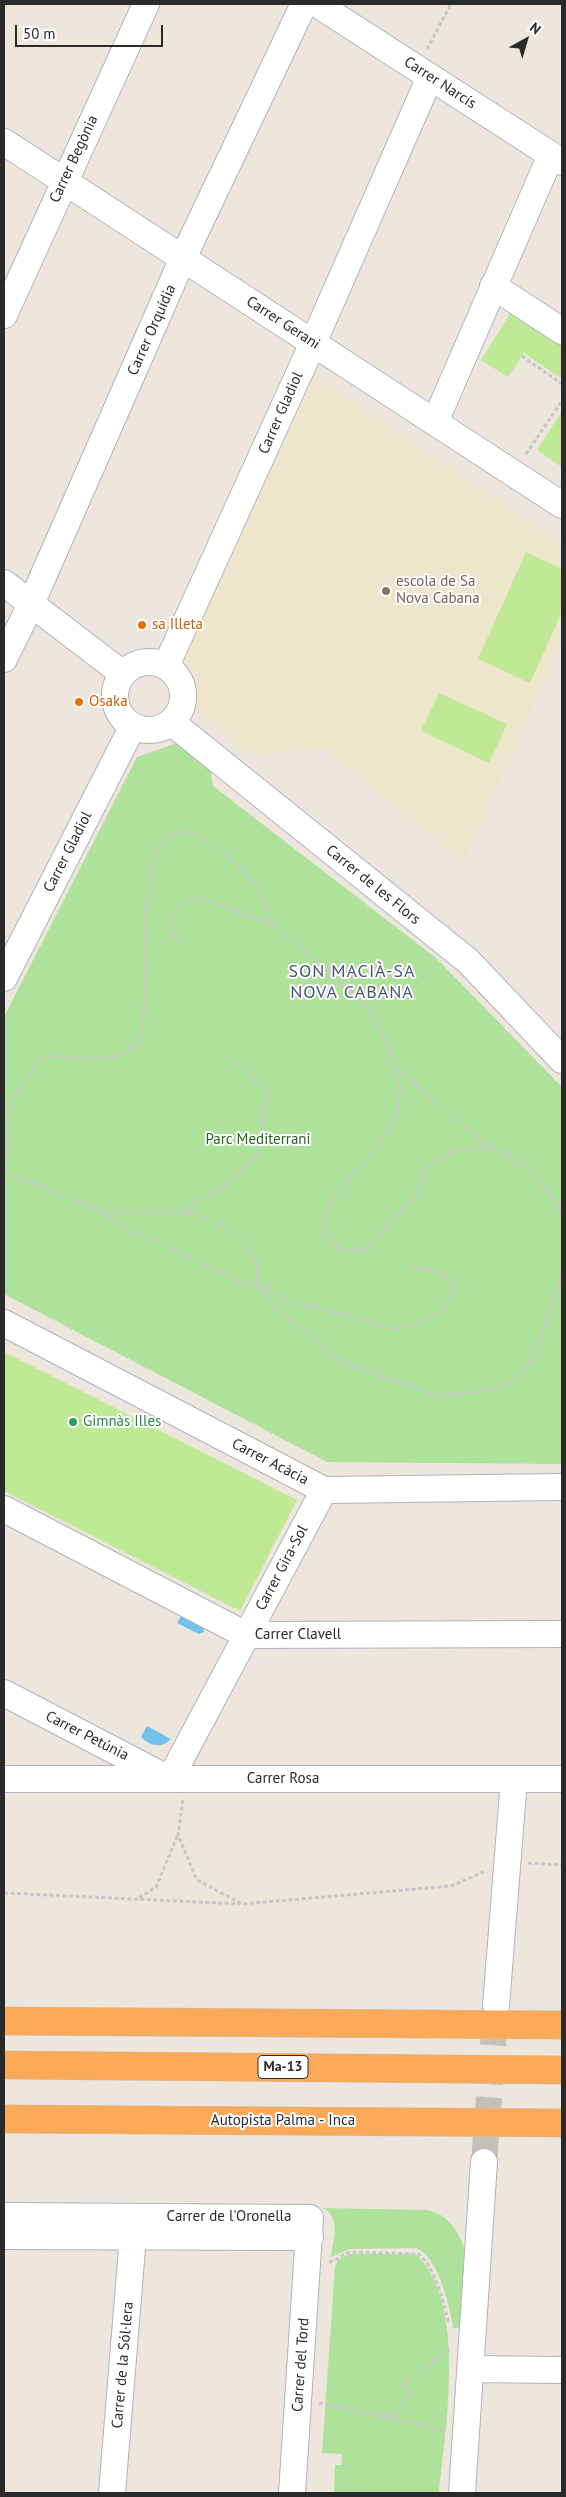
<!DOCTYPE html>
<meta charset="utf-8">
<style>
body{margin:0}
#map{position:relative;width:566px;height:2497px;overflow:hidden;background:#ece6dd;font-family:"PT Sans",sans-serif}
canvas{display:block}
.frame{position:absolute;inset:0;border:5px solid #2a2a2a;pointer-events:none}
.north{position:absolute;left:501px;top:15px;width:50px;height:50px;-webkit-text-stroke:4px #fff;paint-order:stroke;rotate:39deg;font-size:14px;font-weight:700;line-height:20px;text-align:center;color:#2a2a2a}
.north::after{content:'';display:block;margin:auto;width:18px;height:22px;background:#2a2a2a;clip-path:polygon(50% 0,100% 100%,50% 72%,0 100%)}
.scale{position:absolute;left:15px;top:25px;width:148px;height:22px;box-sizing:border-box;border:2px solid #2a2a2a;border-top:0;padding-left:6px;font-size:15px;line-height:18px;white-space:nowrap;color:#2a2a2a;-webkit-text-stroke:4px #fff;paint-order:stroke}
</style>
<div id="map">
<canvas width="566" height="2497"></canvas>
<div class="frame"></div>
<div class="north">N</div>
<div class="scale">50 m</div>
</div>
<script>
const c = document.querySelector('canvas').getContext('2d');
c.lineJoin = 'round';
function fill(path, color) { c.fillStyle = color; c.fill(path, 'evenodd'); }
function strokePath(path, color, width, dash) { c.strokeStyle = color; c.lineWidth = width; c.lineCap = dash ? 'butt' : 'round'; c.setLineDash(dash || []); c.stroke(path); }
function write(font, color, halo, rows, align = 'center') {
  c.font = font + ' "PT Sans",sans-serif'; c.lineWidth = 4; c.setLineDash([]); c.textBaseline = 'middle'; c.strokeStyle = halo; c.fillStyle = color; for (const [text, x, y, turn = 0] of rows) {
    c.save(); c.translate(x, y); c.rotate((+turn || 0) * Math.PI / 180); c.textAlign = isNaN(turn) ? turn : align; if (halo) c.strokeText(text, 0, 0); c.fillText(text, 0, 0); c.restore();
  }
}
const education = new Path2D(`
 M316 378 562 543V640L463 863 325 749 252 755 197 710 172 670Z`);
const green = new Path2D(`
 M177 743 210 767 213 786 436 958 562 1087V1464L327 1462 4 1294V1017L137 757Z
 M322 2208 426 2210C448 2213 461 2234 466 2254 468 2264 462 2314 461 2328H453C450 2307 438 2256 416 2248L349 2249 331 2257C333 2241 342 2215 322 2208Z
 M349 2254H416C468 2305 445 2428 439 2493H334L335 2465H342V2454L322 2453 335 2267 338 2260Z`);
const pitch = new Path2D(`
 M511 312 562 346V379L524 353 508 377 481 360Z
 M562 411V467L537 450Z
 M526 552 562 569V612L530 683 478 659Z
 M439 693 507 724 489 763 421 731Z
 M4 1352 297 1500 240 1611 4 1491Z`);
const water = new Path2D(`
 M182 1614 203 1626 204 1632 199 1634 177 1623Z
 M147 1726 171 1739C162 1749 150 1746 141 1737Z`);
const minorTunnel = new Path2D(`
 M484 2162 496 2006`);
const path = new Path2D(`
 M427 49 451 4
 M522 356 562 384
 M526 454 562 401
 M186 944 172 936 171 919 182 903 202 898 273 925
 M235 1062 268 1092 256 1157 220 1190 195 1201 186 1212 217 1222 237 1236 256 1260 260 1285 271 1304 343 1363 440 1396 498 1389 524 1372 543 1333 562 1274
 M395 1068 488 1146
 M7 1160V1123L13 1097 38 1061 53 1055 82 1059 111 1058 133 1048 142 1032 145 1000 146 914 155 854 166 838 185 831 205 840 234 863 256 885 274 925 369 1008 388 1046 401 1090 395 1121 370 1156 342 1185 327 1209 324 1233 340 1250 363 1251 416 1196 428 1166 450 1152 488 1146 527 1167 562 1212
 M4 1169 17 1177 104 1212H186
 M104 1212 131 1230 238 1281 260 1285 287 1300 396 1329 422 1322 441 1309 453 1296 452 1282 440 1272 406 1266
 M183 1800 178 1835 197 1880 242 1904 451 1886 484 1872
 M528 1863 562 1865
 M4 1893 240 1904
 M139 1898 156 1887 178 1835
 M329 2262C336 2262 342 2253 351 2252L418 2254C435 2266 444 2305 449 2324
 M319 2403 445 2430
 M380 2416V2413L390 2416 403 2407 409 2391 403 2384 449 2349`);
const minor = new Path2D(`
 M317 4 562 162
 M4 142 562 505
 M493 286 562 331
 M4 315 146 4
 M435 422 551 155
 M4 583 123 674
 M4 659 31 604 183 258 304 4
 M115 696a34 34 0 1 1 68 0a34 34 0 1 1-68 0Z
 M166 666 313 343 430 77
 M171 722 468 961 562 1060
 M4 978 133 726
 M4 1323 324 1490 562 1487
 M4 1509 246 1635 562 1634
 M4 1693 165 1777
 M4 1779H562
 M170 1779 324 1490
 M496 2006 514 1779
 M4 2216 310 2218 292 2493
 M4 2236 310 2237
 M472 2369 562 2370
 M112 2493 133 2236
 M462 2493 484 2162`);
const highway = new Path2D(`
 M4 2021 562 2025
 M4 2065 562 2070
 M4 2119 562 2123`);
const markers = [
 [386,591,5,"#8d6e63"],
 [142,625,5,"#e8710a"],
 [79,702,5,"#e8710a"],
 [73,1422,5,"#2e9e5b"]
];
const shields = [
 [283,2067,50]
];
const shieldNames = [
 ["Ma-13",283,2067]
];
const streetNames = [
 ["Carrer Narcís",440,83,33],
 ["Carrer Begònia",74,159,-65],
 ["Carrer Gerani",283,323,33],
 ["Carrer Orquídia",152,330,-66],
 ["Carrer Gladiol",281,413,-66],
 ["Carrer Gladiol",68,852,-63],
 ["Carrer de les Flors",373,885,39],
 ["Carrer Acàcia",270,1462,27],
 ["Carrer Gira-Sol",282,1568,-62],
 ["Carrer Clavell",298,1635],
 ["Carrer Petúnia",87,1736,27],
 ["Carrer Rosa",283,1779],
 ["Autopista Palma - Inca",283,2121],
 ["Carrer de l'Oronella",229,2217],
 ["Carrer de la Sól·lera",123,2365,-85],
 ["Carrer del Tord",301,2365,-86]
];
const educationNames = [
 ["escola de Sa",396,582],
 ["Nova Cabana",396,599]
];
const foodNames = [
 ["sa Illeta",152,625],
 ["Osaka",89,702]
];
const parkNames = [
 ["Parc Mediterrani",258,1140]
];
const leisureNames = [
 ["Gimnàs Illes",83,1422]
];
const quarterNames = [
 ["SON MACIÀ-SA",352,972],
 ["NOVA CABANA",352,993]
];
fill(education, '#ede5cc');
fill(green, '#aee19a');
fill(pitch, '#c0e996');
fill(water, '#72c3ec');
strokePath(minorTunnel, '#c5c0b9', 26, [26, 13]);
strokePath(minor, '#b0b2be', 28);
strokePath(highway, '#c8c8c8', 29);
strokePath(path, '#c8c8c8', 3, [4, 2.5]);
strokePath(minor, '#fff', 26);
strokePath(highway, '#faaa59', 28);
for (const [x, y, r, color] of markers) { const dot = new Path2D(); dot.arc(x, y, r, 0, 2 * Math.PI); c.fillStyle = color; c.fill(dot); strokePath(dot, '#fff', 2); }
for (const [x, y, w] of shields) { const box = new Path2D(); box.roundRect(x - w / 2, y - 11.5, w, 23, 4); c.fillStyle = '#fff'; c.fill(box); strokePath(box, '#2a2a2a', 1); }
write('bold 14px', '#2a2a2a', null, shieldNames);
write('15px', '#2a2a2a', '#fff', streetNames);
write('15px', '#785e54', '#fff', educationNames, 'left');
write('15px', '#c56008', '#fff', foodNames, 'left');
write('15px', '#26661c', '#fff', parkNames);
write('15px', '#27864d', '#fff', leisureNames, 'left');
c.letterSpacing = '1px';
write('18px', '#4c517a', '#fff', quarterNames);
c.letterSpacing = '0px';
</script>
